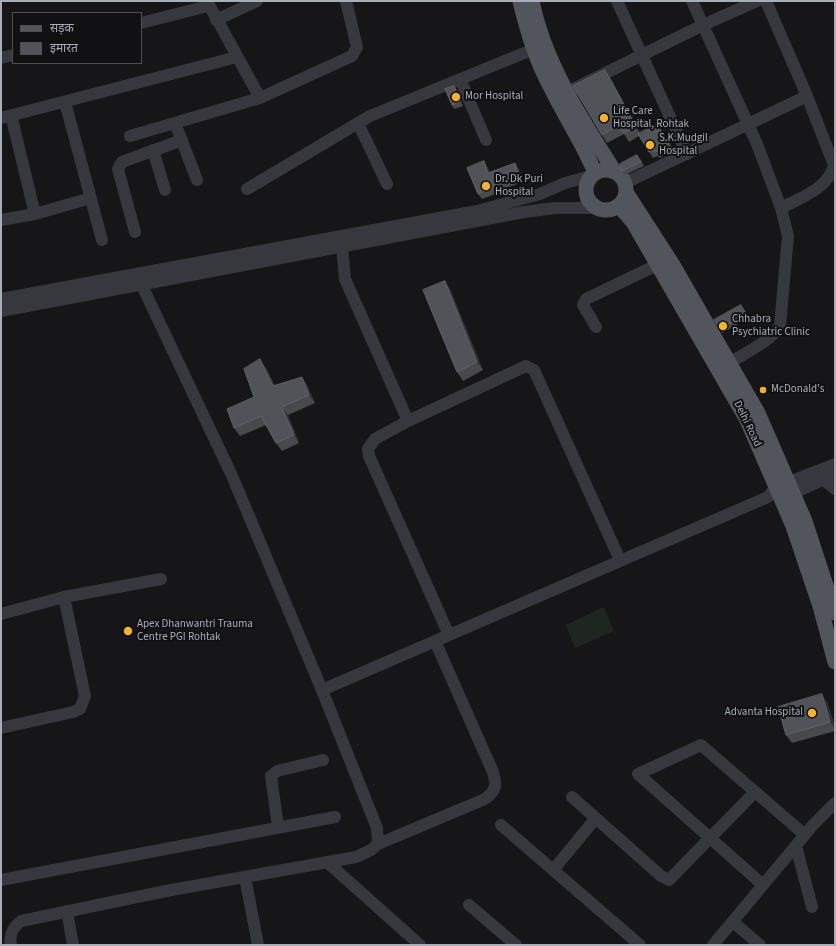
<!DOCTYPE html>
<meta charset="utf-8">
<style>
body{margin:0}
#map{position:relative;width:836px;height:946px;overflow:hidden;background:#161618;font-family:"Source Sans 3","Noto Sans Devanagari",sans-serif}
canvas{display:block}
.frame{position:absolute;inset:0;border:2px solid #a8adb8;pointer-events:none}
.legend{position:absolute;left:12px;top:12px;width:130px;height:52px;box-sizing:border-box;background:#111113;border:1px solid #4d4f55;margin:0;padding:5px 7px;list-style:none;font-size:12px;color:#a8adb8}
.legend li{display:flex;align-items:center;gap:8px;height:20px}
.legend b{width:20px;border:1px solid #4d4f55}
</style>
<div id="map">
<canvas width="836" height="946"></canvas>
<div class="frame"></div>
<ul class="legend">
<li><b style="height:5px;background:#53555c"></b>सड़क</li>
<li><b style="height:11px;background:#525359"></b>इमारत</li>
</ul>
</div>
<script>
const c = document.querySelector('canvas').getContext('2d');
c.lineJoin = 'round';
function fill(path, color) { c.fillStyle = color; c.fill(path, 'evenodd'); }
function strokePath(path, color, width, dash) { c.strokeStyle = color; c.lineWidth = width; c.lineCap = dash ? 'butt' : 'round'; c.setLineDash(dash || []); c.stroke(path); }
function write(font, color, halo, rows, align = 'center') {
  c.font = font + ' "Source Sans 3",sans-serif'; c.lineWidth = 4; c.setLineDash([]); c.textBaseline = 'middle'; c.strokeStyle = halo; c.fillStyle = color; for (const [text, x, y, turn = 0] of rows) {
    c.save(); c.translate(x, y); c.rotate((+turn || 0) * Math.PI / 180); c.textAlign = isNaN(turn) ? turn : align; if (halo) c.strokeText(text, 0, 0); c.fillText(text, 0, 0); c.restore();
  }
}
const green = new Path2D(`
 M604 607 614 631 575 648 566 625Z`);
const minor = new Path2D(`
 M207 1 260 98
 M617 1 687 154
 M692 1 757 144 781 208 788 236 780 326C769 343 746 352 729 363
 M766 1 807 96 834 165C829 188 800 198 781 208
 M216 20 257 1
 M141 23 208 6
 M1 58 13 55
 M460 79 486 140
 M567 92 703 25 757 1
 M65 102 102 240
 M11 115 35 214
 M1 118 237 57
 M175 123 197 180
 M358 123 387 184
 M130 136 260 98 352 56 357 47 346 1
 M153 150 165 190
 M625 183 807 96
 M247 189 370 116 534 49
 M1 220 35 214 91 198
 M135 232 118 169 122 162 182 140
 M342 247 345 279 408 421
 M1 299 477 211 540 194 565 183 591 176
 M1 311 524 212 555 208H597
 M596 327 583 305 586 299 657 265
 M824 480 835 489
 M785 497 835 474
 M1 614 64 597 161 579
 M449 635 369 456 368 449 375 439 408 421 526 366 534 370 620 560
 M322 690 768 497 776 487 835 464
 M1 728 73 712 80 709 85 696 64 597
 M572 797 661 876 669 880 755 792
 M501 825 640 945
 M278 827 271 776 277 771 323 760
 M378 844 485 799C496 791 497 785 493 772L435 641
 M796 846 812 907
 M327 862 420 945
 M553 870 596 818
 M245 877 258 945
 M1 880 335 817
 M763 885 638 774 701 745 805 835
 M469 905 516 945
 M67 911 73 945
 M733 922 760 945
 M11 945C9 934 13 927 21 921L166 891 356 857 371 850 378 844 377 828 322 690 233 478 137 275
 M713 945 813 825 835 803`);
const major = new Path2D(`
 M520 1C527 31 536 61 551 88 565 117 583 143 595 173
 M532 1C545 64 581 118 615 172
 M586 190a20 20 0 1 1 40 0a20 20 0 1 1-40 0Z
 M626 192 673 265 758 413 805 521 835 613
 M619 206 633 222 747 420 793 526 820 606 835 662`);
const wall = new Path2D(`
 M605 70 611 79 640 133 661 130 674 150 659 158 658 156 653 158 639 136 629 142 624 134 607 143 602 135Z
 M454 86 457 90 463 106 454 109 452 105Z
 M640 159 644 166 625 175 622 171Z
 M484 161 487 167 490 172 519 169 523 182 497 191 498 193 482 199 478 194Z
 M450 289 483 370 463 381 457 372Z
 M744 309 749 318 722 333 720 329Z
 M266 368 275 386 307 385 315 403 288 415 299 443 282 451 276 443 266 425 240 436 234 428 254 397Z
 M827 702 835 727V731L792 743 786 735Z`);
const shadedWall = new Path2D(`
 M605 70 611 79 641 135 636 127Z
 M454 86 457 90 463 106 460 101Z
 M484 161 487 167 492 178 488 173Z
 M515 163 519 169 523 182 519 176Z
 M445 281 450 289 483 370 477 362Z
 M260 359 266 368 279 395 273 386Z
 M302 377 307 385 315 403 309 395Z
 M282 407 288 415 299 443 294 435Z
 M822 694 827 702 835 729 830 722Z`);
const building = new Path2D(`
 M605 70 636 127 623 133 619 125 602 135 573 86Z
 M454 86 460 101 452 105 445 89Z
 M657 124 669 144 655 152 654 150 649 152 638 134Z
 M637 155 641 162 622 171 620 164Z
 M484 161 488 173 515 163 519 176 493 185 494 187 478 194 467 168Z
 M445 281 477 362 457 372 423 290Z
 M741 305 746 314 720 329 714 320Z
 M260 359 273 386 302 377 309 395 282 407 294 435 276 443 261 416 234 428 227 409 254 397 244 369Z
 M822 694 830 722 786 735 778 707Z`);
const markers = [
 [456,97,5,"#f2b134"],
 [604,118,5,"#f2b134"],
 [650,145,5,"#f2b134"],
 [486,186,5,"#f2b134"],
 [723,326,5,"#f2b134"],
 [763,390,4,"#f2b134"],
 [128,631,5,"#f2b134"],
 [812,713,5,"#f2b134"]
];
const poiNames = [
 ["Mor Hospital",465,97],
 ["Life Care",613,112],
 ["Hospital, Rohtak",613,125],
 ["S.K.Mudgil",659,139],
 ["Hospital",659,152],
 ["Dr. Dk Puri",495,180],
 ["Hospital",495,193],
 ["Chhabra",732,320],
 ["Psychiatric Clinic",732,333],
 ["McDonald's",771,390],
 ["Apex Dhanwantri Trauma",137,625],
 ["Centre PGI Rohtak",137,638],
 ["Advanta Hospital",803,713,"right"]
];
const streetNames = [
 ["Delhi Road",747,424,64]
];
fill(green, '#1e261f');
strokePath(minor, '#37383d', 12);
strokePath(major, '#53555c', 15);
fill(wall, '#47494d');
fill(shadedWall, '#2f3033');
fill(building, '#525359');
strokePath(building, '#5f6168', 1);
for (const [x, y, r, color] of markers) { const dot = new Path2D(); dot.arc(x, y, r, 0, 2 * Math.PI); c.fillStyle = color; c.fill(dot); strokePath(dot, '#111113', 1.5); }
write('11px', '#a8adb8', '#111113', poiNames, 'left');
write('11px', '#a8adb8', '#111113', streetNames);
</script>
